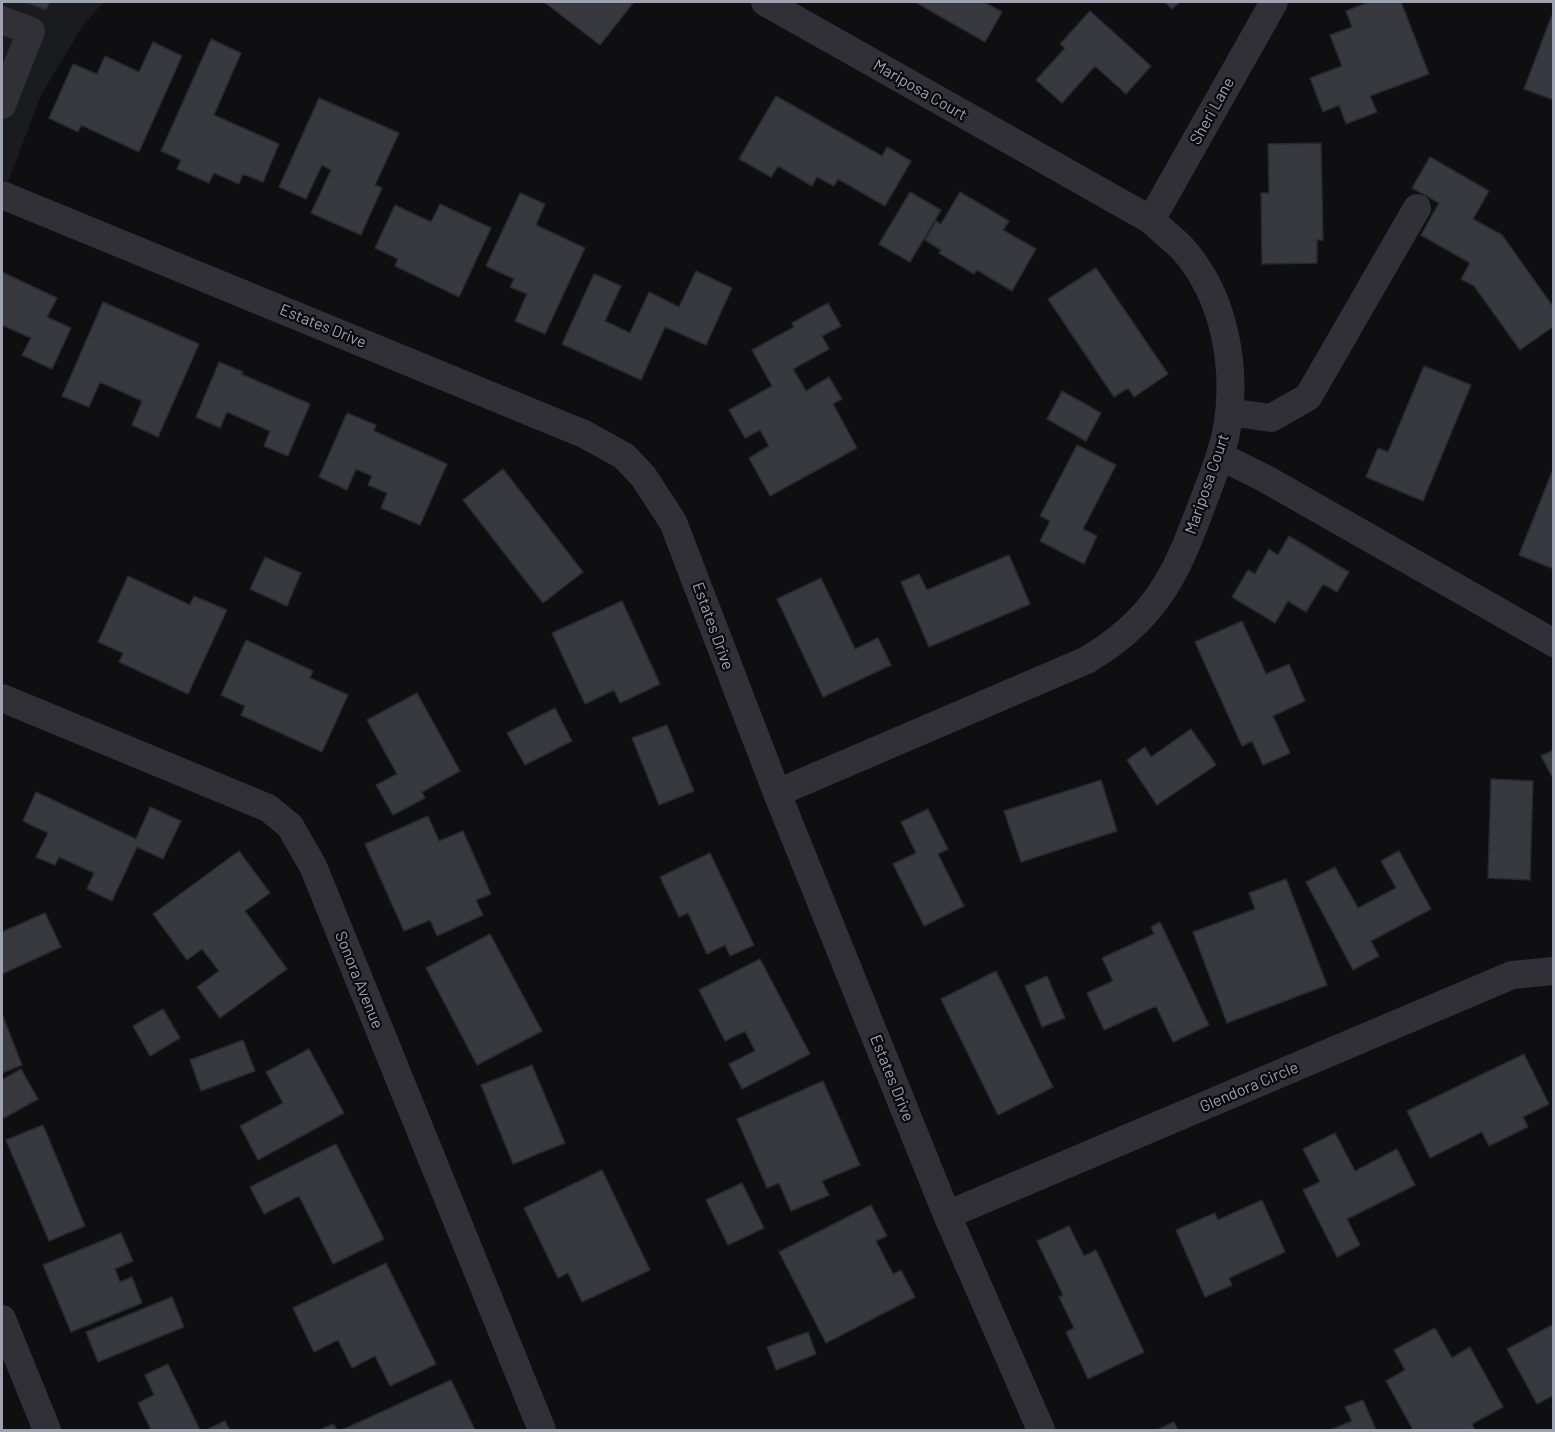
<!DOCTYPE html>
<style>
body{margin:0}
#map{position:relative;width:1555px;height:1432px;overflow:hidden;background:#0f0f11;font-family:Barlow,sans-serif}
canvas{display:block}
.frame{position:absolute;inset:0;border:3px solid #9ea2b3;pointer-events:none}
</style>
<div id="map">
<canvas width="1555" height="1432"></canvas>
<div class="frame"></div>
</div>
<script>
const c = document.querySelector('canvas').getContext('2d');
c.lineJoin = 'round';
function fill(path, color) { c.fillStyle = color; c.fill(path, 'evenodd'); }
function strokePath(path, color, width, dash) { c.strokeStyle = color; c.lineWidth = width; c.lineCap = dash ? 'butt' : 'round'; c.setLineDash(dash || []); c.stroke(path); }
function write(font, color, halo, rows, align = 'center') {
  c.font = font + ' Barlow,sans-serif'; c.lineWidth = 4.5; c.setLineDash([]); c.textBaseline = 'middle'; c.strokeStyle = halo; c.fillStyle = color; for (const [text, x, y, turn = 0] of rows) {
    c.save(); c.translate(x, y); c.rotate((+turn || 0) * Math.PI / 180); c.textAlign = isNaN(turn) ? turn : align; if (halo) c.strokeText(text, 0, 0); c.fillText(text, 0, 0); c.restore();
  }
}
const built = new Path2D(`
 M2 2H104L84 24 41 95 8 182 2 179Z`);
const building = new Path2D(`
 M25 2H50L46 10Z
 M544 2H631L633 3 600 45Z
 M915 2H984L1002 12 985 42Z
 M1165 2H1180L1172 9Z
 M1369 2H1401L1429 74 1370 96 1377 112 1346 124 1339 105 1323 112 1310 78 1342 66 1330 35 1352 27 1346 11Z
 M1090 11 1151 66 1126 94 1095 66 1062 103 1036 80 1065 48 1060 44Z
 M1552 15H1554V100L1524 89Z
 M211 39 241 53 214 115 279 144 263 182 243 174 239 184 214 173 209 183 177 169 181 160 161 151Z
 M153 42 182 56 139 152 81 125 78 132 49 118 73 64 97 74 105 56 139 72Z
 M776 96 882 156 887 147 911 161 885 206 838 179 834 186 817 177 812 186 778 166 771 177 739 159Z
 M319 98 399 133 375 185 382 188 361 235 311 213 331 170 322 165 306 199 279 187Z
 M1321 143 1323 240H1317V263L1262 264 1261 193H1269L1268 144Z
 M1430 157 1489 191 1473 219 1502 235 1554 308V326L1520 350 1474 286 1461 279 1470 263 1421 235 1439 203 1412 188Z
 M910 192 941 210 910 262 879 244Z
 M960 192 1009 221 1003 230 1036 249 1012 291 977 270 974 274 939 253 941 250 925 240 936 221 941 224Z
 M520 193 545 204 536 225 585 248 545 334 515 321 527 294 510 287 514 279 486 266Z
 M440 204 491 228 459 297 395 266 398 259 375 248 395 205 431 222Z
 M1096 268 1168 374 1134 397 1128 388 1114 397 1048 299Z
 M696 271 732 288 706 345 665 327 641 380 562 344 594 274 621 286 605 321 630 333 649 292 679 307Z
 M2 272 57 298 47 317 71 328 52 369 22 355 31 338 2 325Z
 M103 302 199 344 158 437 132 425 142 401 100 382 89 407 62 396Z
 M828 303 841 326 822 336 829 349 793 369 806 391 829 377 842 399 833 404 857 448 770 496 749 458 769 446 760 430 745 438 729 410 772 386 752 350 794 327 792 323Z
 M219 362 243 372 241 374 310 404 288 456 264 446 270 431 227 412 220 428 196 417Z
 M1424 366 1471 385 1423 501 1366 477 1378 448 1388 452Z
 M1062 391 1101 413 1086 441 1047 419Z
 M347 413 376 425 374 431 447 464 420 525 381 508 387 493 368 485 372 476 356 469 347 490 319 477Z
 M1077 445 1116 465 1083 529 1097 536 1084 564 1040 541 1050 521 1040 516Z
 M1554 467V569L1519 555Z
 M503 469 583 572 543 603 463 500Z
 M1289 536 1349 572 1337 592 1323 584 1306 612 1288 601 1275 623 1232 597 1248 570 1255 574 1269 549 1278 555Z
 M1009 555 1030 604 929 647 901 582 919 574 927 590Z
 M265 557 301 573 287 606 250 589Z
 M128 576 190 605 194 596 227 610 188 694 119 662 123 653 98 642Z
 M821 578 855 649 878 638 891 665 823 697 777 599Z
 M622 601 660 684 620 703 614 690 585 704 552 633Z
 M1242 621 1266 674 1289 664 1305 701 1273 716 1290 753 1263 765 1252 741 1242 746 1195 642Z
 M246 640 313 671 310 678 348 695 322 752 241 715 245 706 221 695Z
 M417 693 460 771 422 792 425 798 393 815 376 785 397 774 367 720Z
 M555 708 572 741 525 765 507 733Z
 M667 725 694 791 659 805 632 738Z
 M1191 729 1216 765 1157 805 1127 760 1145 747 1151 757Z
 M1554 750V780L1541 756Z
 M1491 779 1533 781 1530 880 1488 878Z
 M1101 780 1117 831 1021 862 1004 811Z
 M36 792 136 839 150 807 181 821 163 859 137 847 112 901 87 889 94 873 59 857 55 865 36 857 48 833 23 821Z
 M928 809 948 849 938 854 964 906 924 926 893 864 916 853 901 822Z
 M428 816 439 841 463 831 491 894 476 900 483 915 437 936 430 920 404 931 365 844Z
 M239 851 270 893 245 911 287 969 220 1018 197 987 219 971 202 949 187 960 153 914Z
 M1399 851 1431 909 1371 941 1379 956 1353 970 1306 882 1335 867 1358 908 1396 888 1381 861Z
 M710 853 754 945 730 956 725 945 707 954 688 913 679 917 660 877Z
 M1286 879 1327 985 1227 1023 1193 932 1255 909 1249 893Z
 M45 913 61 947 2 974V932Z
 M1160 922 1209 1025 1173 1042 1156 1006 1104 1030 1087 993 1113 981 1102 958 1154 934 1151 927Z
 M490 934 542 1031 477 1065 426 968Z
 M760 959 810 1054 742 1089 729 1064 755 1051 745 1031 725 1041 699 990Z
 M996 971 1053 1087 998 1115 941 999Z
 M1047 976 1065 1018 1042 1027 1025 986Z
 M163 1009 180 1038 150 1056 133 1026Z
 M2 1014 22 1065 2 1073Z
 M243 1040 255 1071 201 1091 190 1060Z
 M309 1049 344 1113 258 1160 240 1126 283 1103 266 1072Z
 M1524 1054 1549 1104 1523 1117 1528 1127 1489 1146 1482 1132 1430 1158 1407 1111Z
 M532 1065 565 1143 513 1164 481 1085Z
 M21 1069 38 1099 4 1118 2 1114V1080Z
 M823 1081 860 1165 822 1181 829 1195 791 1211 779 1183 767 1188 737 1119Z
 M43 1125 85 1226 49 1241 6 1140Z
 M1335 1133 1355 1171 1397 1149 1415 1185 1347 1219 1360 1245 1337 1257 1303 1190 1320 1182 1303 1149Z
 M336 1144 384 1239 333 1264 299 1196 264 1214 250 1187Z
 M602 1170 650 1270 582 1302 568 1273 558 1278 524 1208Z
 M742 1183 764 1228 728 1245 706 1200Z
 M1262 1200 1285 1252 1229 1278 1232 1285 1205 1297 1176 1230 1215 1213 1218 1220Z
 M871 1205 887 1236 876 1241 893 1274 901 1270 915 1297 826 1343 779 1252Z
 M1069 1226 1084 1256 1096 1250 1144 1352 1088 1379 1066 1332 1074 1328 1059 1297 1063 1295 1037 1241Z
 M121 1233 133 1261 115 1269 120 1282 132 1277 142 1303 71 1332 43 1265Z
 M386 1263 436 1364 390 1386 375 1356 352 1368 338 1340 314 1352 293 1308Z
 M172 1297 184 1327 98 1362 86 1332Z
 M1554 1324V1395L1537 1404 1507 1349Z
 M1435 1328 1452 1358 1470 1347 1503 1407 1472 1424 1475 1430H1413L1386 1381 1405 1370 1394 1350Z
 M808 1332 816 1354 776 1370 767 1347Z
 M168 1364 200 1430H151L138 1403 154 1395 145 1375Z
 M451 1380 475 1430H342Z
 M1363 1400 1376 1430H1330L1352 1421 1345 1407Z
 M225 1421 230 1430H206Z
 M1174 1422 1178 1430H1157Z
 M333 1424 337 1430H320Z`);
const minor = new Path2D(`
 M765 2 1151 220C1161 230 1172 238 1182 248 1226 297 1238 371 1226 433 1221 458 1210 483 1201 507 1175 578 1154 620 1087 660L777 793
 M2 20 31 31 2 105
 M2 195 584 434 624 456 643 476 673 522 777 793 947 1215 1041 1430
 M1151 220 1274 2
 M1229 412 1271 418 1308 397 1417 208
 M1220 456 1266 479 1554 643
 M2 698 268 808 290 826 313 866 542 1430
 M947 1215 1512 975 1554 971
 M2 1319 47 1430`);
const streetNames = [
 ["Mariposa Court",920,90,30],
 ["Sheri Lane",1212,111,-61],
 ["Estates Drive",323,326,22],
 ["Mariposa Court",1207,484,-71],
 ["Estates Drive",713,626,70],
 ["Sonora Avenue",359,980,68],
 ["Estates Drive",892,1078,68],
 ["Glendora Circle",1249,1087,-23]
];
fill(built, '#1a1b1e');
fill(building, '#38393f');
strokePath(building, '#29292d', 1.5);
strokePath(minor, '#303036', 28);
write('16px', '#9ea2b3', '#0a0a0c', streetNames);
</script>
